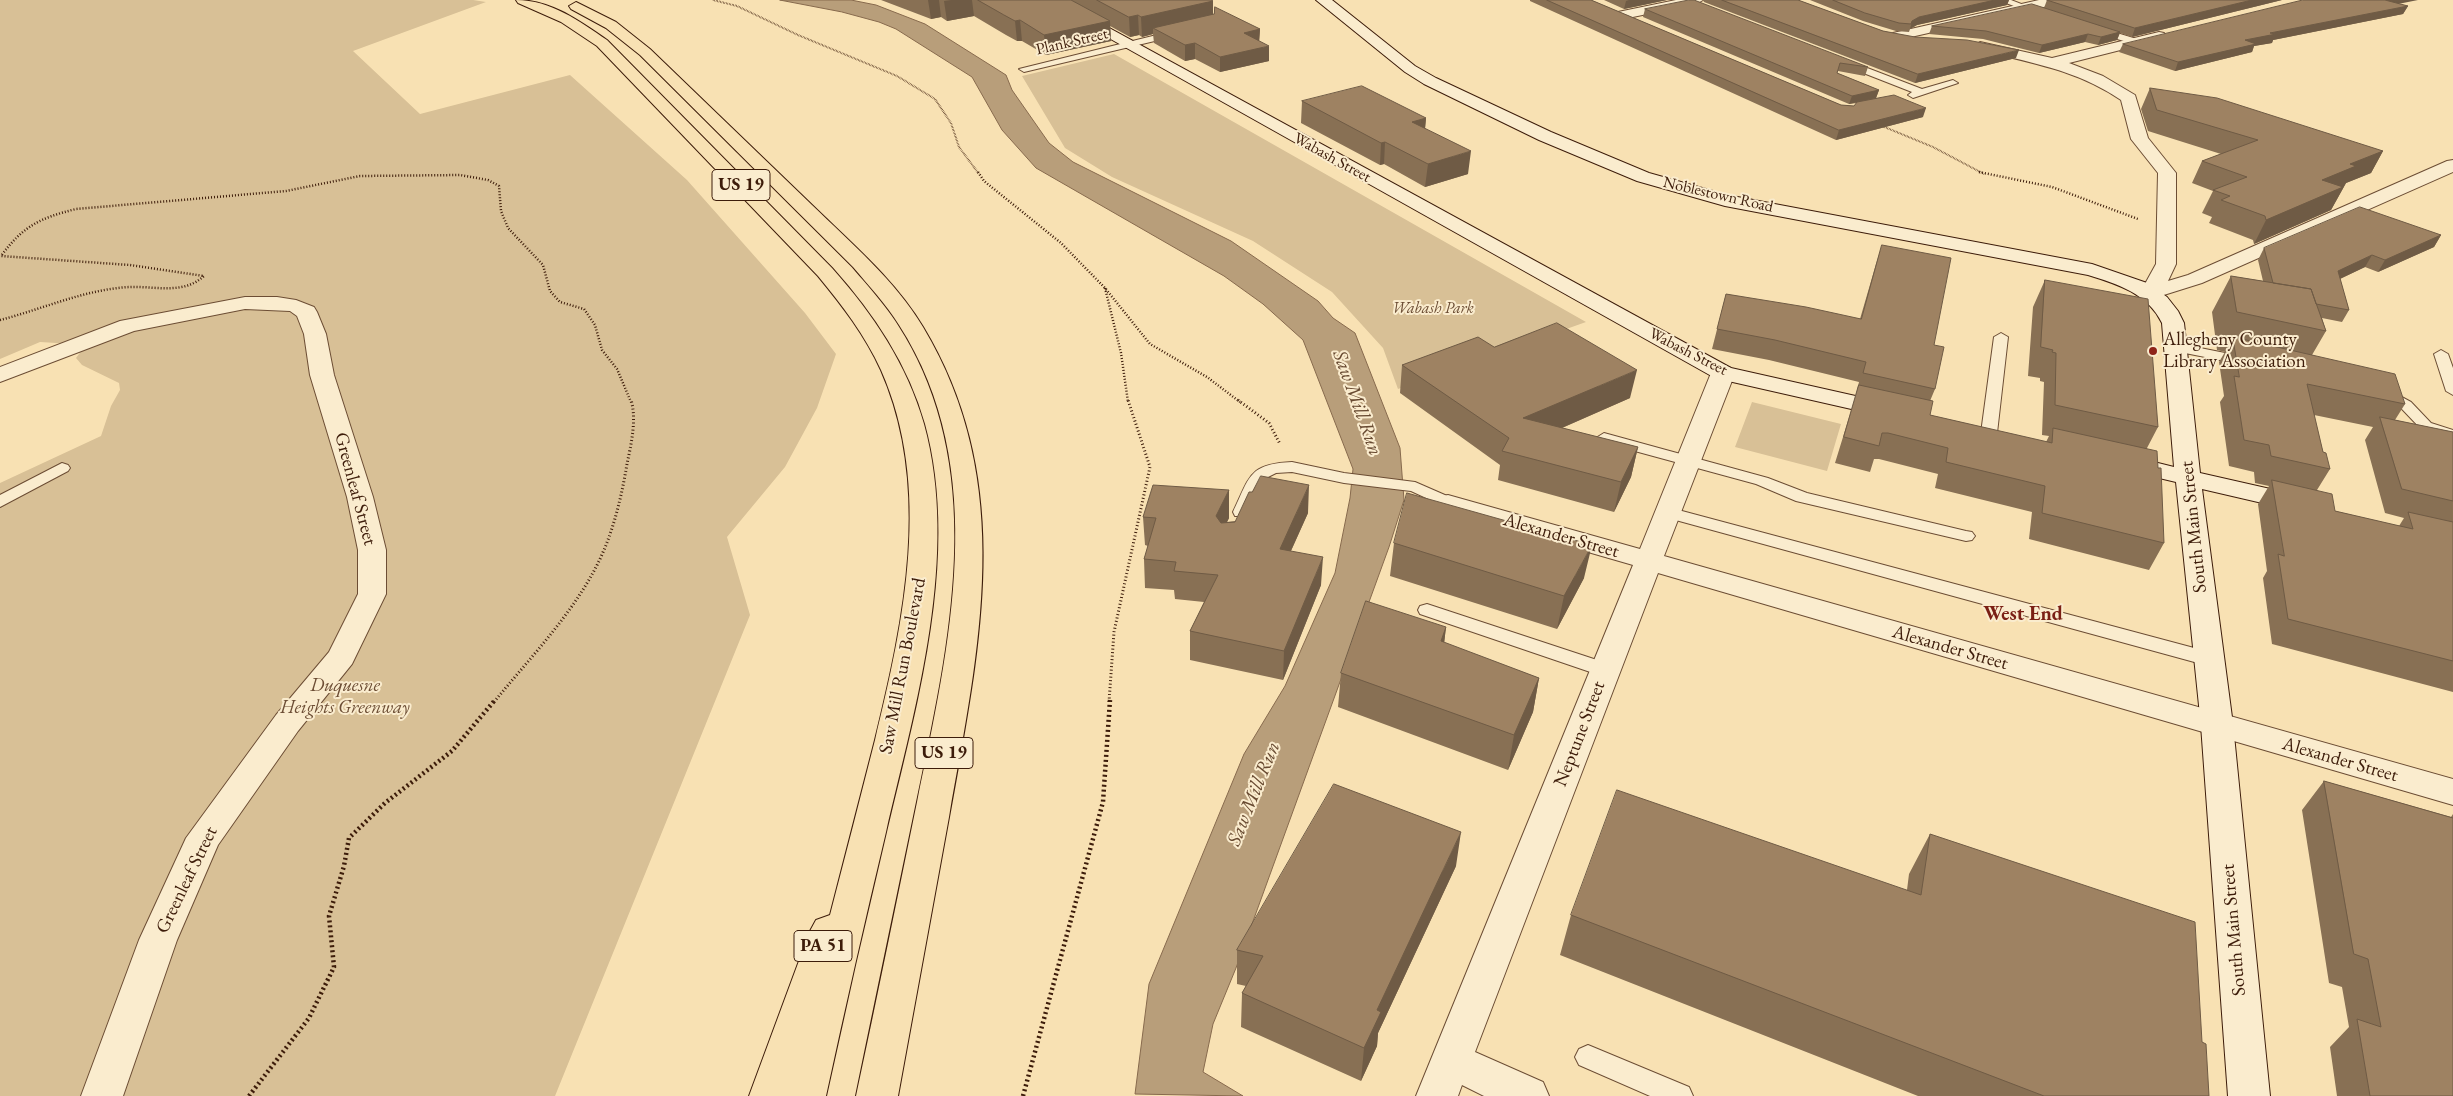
<!DOCTYPE html>
<style>
body{margin:0}
canvas{display:block;background:#f8e1b3}
</style>
<canvas width="2453" height="1096"></canvas>
<script>
const c = document.querySelector('canvas').getContext('2d');
c.lineJoin = 'round';
function fill(path, color) { c.fillStyle = color; c.fill(path, 'evenodd'); }
function strokePath(path, color, width, dash) { c.strokeStyle = color; c.lineWidth = width; c.lineCap = dash ? 'butt' : 'round'; c.setLineDash(dash || []); c.stroke(path); }
function write(font, color, halo, rows, align = 'center') {
  c.font = font + ' "EB Garamond",serif'; c.lineWidth = 4; c.setLineDash([]); c.textBaseline = 'middle'; c.strokeStyle = halo; c.fillStyle = color; for (const [text, x, y, turn = 0] of rows) {
    c.save(); c.translate(x, y); c.rotate((+turn || 0) * Math.PI / 180); c.textAlign = isNaN(turn) ? turn : align; if (halo) c.strokeText(text, 0, 0); c.fillText(text, 0, 0); c.restore();
  }
}
const green = new Path2D(`
 M0 0H473L486 2 353 51 420 114 570 75 687 180 805 313 836 354 817 408 785 467 727 537 750 615 555 1096H0V483L101 436 111 406 120 390 119 383 82 365 76 358 82 350 89 345 40 342 0 359Z
 M1114 54 1586 322 1398 389 1383 348 1332 292 1253 241 1112 177 1065 148 1022 76Z
 M1752 402 1841 424 1827 471 1735 447Z`);
const water = new Path2D(`
 M780 0H851L876 5 925 24 1006 75 1012 90 1049 143 1073 162 1231 241 1318 301 1333 318 1355 333 1400 448 1404 500 1389 547 1236 968 1213 1024 1203 1072 1243 1096 1135 1094 1149 984 1244 754 1285 686 1335 573 1350 498 1353 469 1303 340 1263 304 1224 276 1036 168 1002 130 972 77 896 29 879 22 842 12Z`);
const pathFar3 = new Path2D(`
 M713 0 737 6 798 35 897 76 935 99 951 123 959 147 979 174
 M1882 126 1933 147 1984 174`);
const pathFar2 = new Path2D(`
 M978 172 984 181 1061 243 1105 288 1150 344 1207 377 1240 402
 M1979 172 2052 187 2138 219
 M1105 288 1121 353 1128 402
 M0 320C43 309 86 289 130 287 156 286 183 295 204 276L130 265 1 256C23 226 40 218 76 209L286 191 360 176 460 175 488 180 499 186 501 211 508 228 543 265 550 291 560 302 584 309 595 325 602 350 617 369 631 402`);
const pathFar1 = new Path2D(`
 M1238 400 1269 423 1280 444
 M494 702C529 659 569 618 595 569 612 537 621 500 627 464 631 445 637 419 631 400
 M1109 702 1114 632 1150 467 1128 400`);
const path = new Path2D(`
 M249 1096 309 1018 334 967 329 916 344 866 349 838 385 803 452 751 495 700
 M1023 1096 1103 802 1110 700`);
const lane = new Path2D(`
 M1998 0H2011L2042 12 2035 14Z
 M2097 27 2140 40 2142 42 2137 45 2094 32 2092 30Z
 M1177 30 1180 31V35L1024 72 1019 69Z
 M1843 61H1849L1922 89 1953 80 1958 83 1913 98 1908 95 1912 92 1843 65Z
 M2001 333 2008 337 1997 433 1989 438 1981 433 1994 337Z
 M2175 343 2245 357 2252 361 2245 365 2170 350 2168 347Z
 M2441 350 2448 354 2453 368V395L2446 391 2434 354Z
 M2385 388 2411 402 2431 423 2453 430V440L2421 429 2401 408 2380 396 2377 393 2380 390Z
 M1604 433 1768 478 1807 493 1966 531 1972 532 1975 536 1972 540 1966 541 1796 501 1756 484 1598 441 1596 438Z
 M1292 462 1344 473 1415 482 1454 499 1456 503 1454 507 1448 508 1411 491 1344 483 1292 472 1276 473 1266 478 1247 516H1235L1233 512C1250 477 1248 464 1292 462Z
 M62 463 68 465 70 468 68 471 0 507V495Z
 M1667 507 2209 652 2216 654 2219 659 2216 664 2209 666 1661 516 1659 512 1661 508Z
 M1427 604 1612 665 1615 670 1612 675 1605 677 1420 614 1418 610 1420 606Z
 M1588 1045 1689 1087 1693 1096H1650L1579 1065 1575 1057 1579 1049Z`);
const street = new Path2D(`
 M1676 0H1703L1696 4 1623 19 1616 15 1618 12Z
 M2039 0H2064L2057 4 1893 41 1886 37 1893 33Z
 M2159 32 2164 33 2166 36 2164 39 2069 63 2103 76 2135 95 2148 138 2176 173V264L2168 281 2188 275 2447 161 2453 160V172L2202 283 2151 299 2144 297 2140 293 2156 264 2158 173 2131 139 2121 100C2076 69 2027 62 1975 49L1973 46 1980 42 2052 58Z
 M245 297H277L296 300 314 307 317 312 326 334 334 375 373 497 386 550V594L352 664 298 731 218 845 177 940 123 1096H81L139 940 186 838 276 715 329 652 358 594V550L347 497 310 375 304 334 297 316 290 311 245 309 134 331 0 382V367L120 321Z
 M1723 366 1731 368 1735 373 1664 556 2453 779V805L1658 573 1475 1052 1543 1082 1549 1096H1484L1462 1085 1458 1096H1416L1633 565 1439 509 1435 503 1439 497 1448 495 1640 549 1711 373 1715 368Z`);
const secondary = new Path2D(`
 M1041 0H1058L1731 368 1900 406 1903 411 1900 416 1891 418 1715 378Z
 M1316 0H1332L1415 66 1436 78 1551 132 1649 173 1727 195 2092 264 2147 283 2167 297 2178 311 2184 323 2200 473 2310 498 2314 504 2310 510 2301 512 2202 489 2233 725 2270 1096H2228L2201 725 2176 482 2117 468 2113 463 2117 458 2126 455 2174 467 2162 323C2148 294 2118 284 2088 275L1725 206 1637 181 1539 140 1424 84 1405 72Z`);
const highway = new Path2D(`
 M516 0C551 0 579 21 607 40L832 268C873 314 907 364 924 424 960 555 916 704 886 832 865 920 845 1008 826 1096H749L810 931 816 920 830 915C845 857 860 799 875 740 904 621 933 487 881 370 865 335 842 305 818 276L597 46 561 22 518 3Z
 M576 2 616 22 650 49C704 101 758 153 812 205 851 243 895 280 923 327 1017 484 979 648 949 817 932 910 915 1003 898 1096H856C877 998 897 900 917 802 949 647 992 469 899 325 886 304 869 286 853 267L640 55 606 28 571 9 569 6Z`);
const wall = new Path2D(`
 M881 0H972V3V0H1211L1213 1V14L1260 29 1259 41 1269 61 1220 72 1195 59 1185 61 1154 43 1153 34 1142 37 1139 35 1130 37 1110 26 1111 41 1046 55 1022 41H1017L1006 35 974 16 947 21 941 17 931 19Z
 M1530 0H1591L1841 105 1854 106 1857 103 1849 104 1643 17 1645 9 1868 67 1865 76 1838 71 1837 73 1879 90 1876 98 1923 117 1836 140 1530 1Z
 M1604 0H1667L1624 9Z
 M1703 0H1798L1883 31 2016 58 1915 83 1704 2Z
 M1810 0H2009L2007 5 1917 25 1910 29 1909 32 1896 31 1863 21Z
 M2047 0H2282L2132 37 2120 33 2117 40 2098 45 2085 42 2039 53 1983 39 1929 34 1932 26 2044 8Z
 M2399 4 2408 6 2403 14 2273 40 2272 43 2254 46 2252 52 2175 71 2119 52 2123 44Z
 M2150 88 2383 151 2371 173 2346 183 2331 210 2254 244 2253 240 2209 223 2212 217 2202 213 2213 191 2192 183 2202 161 2221 154 2148 131 2141 109Z
 M1302 101 1426 118 1425 128 1468 174 1425 187 1384 164 1380 165 1301 123Z
 M2441 235 2434 247 2378 272 2365 267 2340 279 2349 310 2342 322 2322 318 2326 331 2312 355 2405 404 2395 420 2453 432V692L2272 644 2263 578 2267 571 2258 504 2269 486 2255 483 2254 472 2229 466 2220 402 2224 396 2219 362 2225 352 2217 350 2212 312 2231 276 2263 281 2258 260 2264 248ZM2314 415 2373 427 2365 440 2385 513 2404 518 2399 526 2335 511 2317 490 2330 469 2323 452Z
 M1882 245 1934 345 1935 389 1930 401V415L2046 442 2049 436 2042 435 2044 382 2040 381V378L2028 376 2033 307 2045 280 2158 427 2147 448 2164 543 2149 570 2029 539 2032 512 1935 488 1938 474 1879 459H1874L1870 472 1835 463 1851 411 1856 394 1859 382 1769 360 1712 349 1726 294 1860 319 1876 264Z
 M1494 347 1630 398 1562 428 1638 447 1631 477 1614 512 1498 480 1500 465 1400 393 1402 365Z
 M1229 490V518L1227 522 1308 513 1291 551 1321 585 1283 680 1190 660V631L1204 602 1175 599 1174 590 1145 588 1144 559 1148 546 1145 545 1143 517Z
 M1394 543 1584 578 1557 629 1390 576Z
 M1446 627 1444 643 1539 678 1533 712 1508 770 1338 707 1341 673Z
 M2324 781 2451 817 2453 814V1096H2337L2330 1047 2349 1027 2342 987 2329 983 2302 810Z
 M1930 834 2202 1042 2209 1096H1918L1560 955 1571 915 1907 890 1909 874Z
 M1456 866 1378 1033 1377 1046 1361 1081 1241 1027 1242 993 1246 986 1237 984V950Z`);
const shadedWall = new Path2D(`
 M928 0H939L941 17 931 19Z
 M951 0H972L974 16 947 21 944 1Z
 M1629 0H1667L1624 9 1626 1Z
 M1995 0H2009L2007 5 1917 25 1910 29 1912 21 1919 17Z
 M2252 0H2282L2132 37 2135 28Z
 M2382 0H2418L2378 8Z
 M1213 1V21L1153 28V34L1142 37 1141 17Z
 M2408 6 2403 14 2273 40 2272 43 2254 46 2252 52 2175 71 2178 62 2270 33Z
 M1138 15 1139 35 1130 37 1129 17Z
 M1020 20 1022 41H1017L1015 21Z
 M1110 21 1111 41 1046 55 1044 35Z
 M1260 29 1259 44 1244 33Z
 M2120 32 2117 40 2098 45 2101 37Z
 M2088 34 2085 42 2039 53 2042 45Z
 M1195 43V59L1185 61V45Z
 M1269 46V61L1220 72V57Z
 M2019 50 2016 58 1915 83 1918 74Z
 M1879 90 1876 98 1849 104 1852 96Z
 M1926 108 1923 117 1836 140 1839 130Z
 M1426 118 1424 140 1412 122Z
 M1385 142 1384 164 1380 165 1381 143Z
 M1471 151 1468 174 1425 187 1428 164Z
 M2383 151 2371 173 2346 183 2331 210 2254 244 2266 220 2322 180 2350 164Z
 M2441 235 2434 247 2378 272 2385 260Z
 M2372 255 2365 267 2331 283 2338 271Z
 M1637 370 1630 398 1518 447 1523 418Z
 M1638 447 1631 477 1614 512 1621 482Z
 M1309 485 1308 513 1279 577 1280 549Z
 M1229 490V518L1216 544V516Z
 M1592 545 1584 578 1557 629 1564 596Z
 M1323 557 1321 585 1283 680 1284 651Z
 M1446 627 1442 661 1441 641Z
 M1539 678 1533 712 1508 770 1514 735Z
 M1461 832 1456 866 1378 1033 1377 1046 1361 1081 1364 1048 1377 1010Z`);
const building = new Path2D(`
 M978 0H1071L1110 21 1044 35 1020 20 1015 21 1004 15Z
 M1097 0H1211L1213 1 1141 17 1138 15 1129 17Z
 M1547 0H1591L1841 105 1854 106 1857 102 1894 95 1926 108 1839 130Z
 M1689 0H1694L1868 67 1840 63 1837 73 1879 90 1852 96 1645 9Z
 M1722 0H1798L1883 31 1915 37 1967 40 2019 50 1918 74Z
 M1833 0H1995L1919 17 1912 21 1911 24 1899 23 1865 13Z
 M2047 0H2252L2135 28Z
 M2303 0H2385L2408 6 2270 33 2276 34 2245 40 2256 44 2178 62 2123 44Z
 M2032 4 2120 32 2101 37 2088 34 2042 45 1986 31 1932 26Z
 M1215 7 1260 29 1244 33 1269 46 1220 57 1195 43 1185 45 1153 28 1214 14Z
 M1362 86 1426 118 1412 122 1471 151 1428 164 1385 142 1381 143 1302 101Z
 M2150 88 2217 98 2383 151 2350 164 2356 166 2322 180 2343 187 2266 220 2265 216 2221 200 2230 196 2213 190 2247 177 2202 161 2258 140 2157 110Z
 M2360 207 2441 235 2385 260 2372 255 2338 271 2349 310 2316 304 2311 289 2273 283 2264 248Z
 M1882 245 1951 258 1934 345 1944 347 1935 389 1863 373 1866 362 1775 340 1717 329 1726 294 1806 307 1861 319Z
 M2231 276 2311 289 2326 331 2237 312Z
 M2045 280 2148 299 2158 427 2055 405 2056 353 2052 352 2053 350 2041 347Z
 M1557 323 1637 370 1523 418 1638 447 1621 482 1502 451 1509 438 1402 365 1478 337 1494 347Z
 M2233 337 2395 374 2405 404 2307 384 2323 452 2326 453 2330 469 2271 456 2269 445 2244 440 2234 376 2239 377Z
 M1859 385 1933 401 1930 415 2048 442 2052 443 2053 428 2157 451 2158 468H2161L2164 543 2042 513 2045 486 1946 462 1948 448 1888 433H1882L1879 446 1844 437Z
 M2380 417 2453 432V501L2402 489Z
 M1261 476 1309 485 1280 549 1323 557 1284 651 1190 631 1218 575 1174 571 1176 562 1144 559 1156 518 1143 517 1153 485 1229 490 1216 516 1221 523 1235 522 1249 492H1252Z
 M2272 480 2332 494 2335 511 2413 529 2408 512 2453 522V661L2288 619 2278 554 2284 556Z
 M1407 493 1592 545 1564 596 1394 543Z
 M1366 601 1446 627 1441 641 1539 678 1514 735 1341 673Z
 M2324 781 2453 818V1096H2370L2357 1019 2381 1027 2368 959 2354 954Z
 M1334 784 1461 832 1377 1010 1381 1012 1364 1048 1242 993 1263 956 1237 950Z
 M1617 790 1921 895 1930 834 2195 922 2202 1042 2206 1044 2209 1096H2044L1571 915Z`);
const markers = [
 [2153,351,5,"#8f2418"]
];
const farStreetnames = [
 ["Plank Street",1072,42,-13],
 ["Wabash Street",1332,158,29],
 ["Noblestown Road",1718,195,13],
 ["Wabash Street",1688,352,27]
];
const farParknames = [
 ["Wabash Park",1433,309]
];
const shields = [
 [741,185,58],
 [944,753,58],
 [823,946,58]
];
const shieldNames = [
 ["US 19",741,185],
 ["US 19",944,753],
 ["PA 51",823,946]
];
const poiNames = [
 ["Allegheny County",2163,340],
 ["Library Association",2163,362]
];
const streetNames = [
 ["Greenleaf Street",355,489,75],
 ["South Main Street",2194,527,-96],
 ["Alexander Street",1561,536,16],
 ["Alexander Street",1950,648,16],
 ["Saw Mill Run Boulevard",903,666,-79],
 ["Neptune Street",1580,734,-69],
 ["Alexander Street",2340,760,16],
 ["Greenleaf Street",187,880,-64],
 ["South Main Street",2234,930,-95]
];
const parkNames = [
 ["Duquesne",345,686],
 ["Heights Greenway",345,708]
];
const waterNames = [
 ["Saw Mill Run",1357,403,70],
 ["Saw Mill Run",1254,794,-68]
];
const neighbourhoodNames = [
 ["West End",2023,615]
];
fill(green, '#d8c096');
fill(water, '#b89e7a');
strokePath(water, '#876a4d', 1);
strokePath(lane, '#6c4d34', 2);
strokePath(street, '#6c4d34', 2);
strokePath(secondary, '#3d1c0a', 2);
strokePath(highway, '#3d1c0a', 2);
strokePath(pathFar3, '#3d1c0a', 2, [0.5, 1]);
strokePath(pathFar2, '#3d1c0a', 2.5, [1, 2]);
strokePath(pathFar1, '#3d1c0a', 3, [1, 2.5]);
strokePath(path, '#3d1c0a', 4.5, [2, 3]);
fill(lane, '#faecce');
fill(street, '#faecce');
fill(secondary, '#faecce');
fill(highway, '#f8e1b3');
fill(wall, '#887054');
fill(shadedWall, '#6f5b45');
fill(building, '#9e8262');
strokePath(building, '#6f5b45', 1);
for (const [x, y, r, color] of markers) { const dot = new Path2D(); dot.arc(x, y, r, 0, 2 * Math.PI); c.fillStyle = color; c.fill(dot); strokePath(dot, '#faecce', 2); }
write('16px', '#3d1c0a', '#faecce', farStreetnames);
write('italic 16px', '#6c4d34', '#faecce', farParknames);
for (const [x, y, w] of shields) { const box = new Path2D(); box.roundRect(x - w / 2, y - 15.5, w, 31, 4); c.fillStyle = '#faecce'; c.fill(box); strokePath(box, '#3d1c0a', 1); }
write('bold 18px', '#3d1c0a', null, shieldNames);
write('19px', '#3d1c0a', '#faecce', poiNames, 'left');
write('19px', '#3d1c0a', '#faecce', streetNames);
write('italic 19px', '#6c4d34', '#faecce', parkNames);
write('italic 20px', '#684a31', '#faecce', waterNames);
write('bold 20px', '#7a1f14', '#faecce', neighbourhoodNames);
</script>
